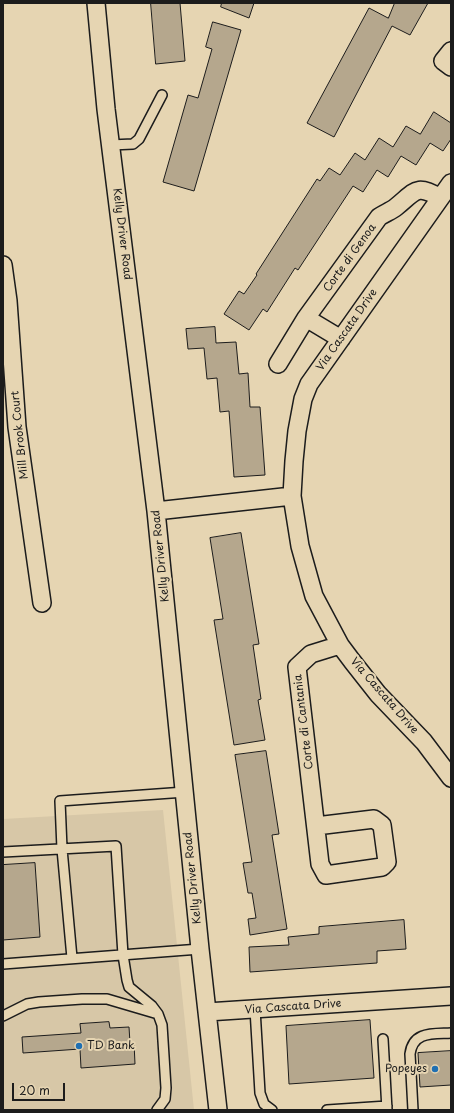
<!DOCTYPE html>
<style>
body{margin:0}
#map{position:relative;width:454px;height:1113px;overflow:hidden;background:#e6d5b2;font-family:"Playpen Sans",sans-serif}
canvas{display:block}
.frame{position:absolute;inset:0;border:4px solid #1c1c1c;pointer-events:none}
.scale{position:absolute;left:12px;top:1083px;width:53px;height:18px;box-sizing:border-box;border:2px solid #1c1c1c;border-top:0;padding-left:5px;font-size:12px;line-height:14px;white-space:nowrap;color:#1c1c1c;-webkit-text-stroke:3px #e6d5b2;paint-order:stroke}
</style>
<div id="map">
<canvas width="454" height="1113"></canvas>
<div class="frame"></div>
<div class="scale">20 m</div>
</div>
<script>
const c = document.querySelector('canvas').getContext('2d');
c.lineJoin = 'round';
function fill(path, color) { c.fillStyle = color; c.fill(path, 'evenodd'); }
function strokePath(path, color, width, dash) { c.strokeStyle = color; c.lineWidth = width; c.lineCap = dash ? 'butt' : 'round'; c.setLineDash(dash || []); c.stroke(path); }
function write(font, color, halo, rows, align = 'center') {
  c.font = font + ' "Playpen Sans",sans-serif'; c.lineWidth = 4; c.setLineDash([]); c.textBaseline = 'middle'; c.strokeStyle = halo; c.fillStyle = color; for (const [text, x, y, turn = 0] of rows) {
    c.save(); c.translate(x, y); c.rotate((+turn || 0) * Math.PI / 180); c.textAlign = isNaN(turn) ? turn : align; if (halo) c.strokeText(text, 0, 0); c.fillText(text, 0, 0); c.restore();
  }
}
const built = new Path2D(`
 M163 810 194 1110H3V819Z`);
const building = new Path2D(`
 M151 3H180L185 61 156 64Z
 M222 3H254L249 18 221 7Z
 M395 3H428L410 35 392 26 334 137 307 123 369 8 388 18Z
 M213 22 241 30 194 191 163 182 188 95 198 98 212 49 206 47Z
 M434 112 451 123V139L443 151 430 143 416 165 401 156 388 177 377 170 363 192 353 186 298 270 295 268 267 312 263 309 249 330 224 314 239 291 244 294 257 275 256 274 317 179 320 181 329 168 340 175 355 153 365 160 379 138 393 147 406 126 420 134Z
 M215 327 216 343 236 342 239 374 248 373 250 407H260L265 475 234 477 229 411 220 412 217 378 207 379 204 348 188 349 186 329Z
 M241 533 259 644 253 645 261 699 258 700 265 740 234 745 214 620 223 619 210 538Z
 M266 751 279 834 272 835 287 929 250 935 248 919 256 918 252 893H248L243 863 252 862 235 755Z
 M35 863 40 937 3 940V865Z
 M404 920 406 949 377 951V963L250 972 249 947 289 945 288 937 319 934V927Z
 M370 1020 374 1078 289 1084 286 1026Z
 M109 1022 110 1028 129 1027 130 1043H134L135 1064 81 1068 80 1049 23 1053 22 1037 81 1033 80 1024Z
 M451 1051V1085L420 1087 418 1053Z`);
const service = new Path2D(`
 M111 145 133 144 139 139 162 95
 M3 852 116 846 123 955 127 980 129 987 152 1006 158 1014 162 1025 166 1088 165 1099 157 1110
 M72 958 62 849 60 801 185 792
 M3 964 200 949
 M255 1009 260 1093 264 1104 272 1110
 M3 1016 27 1004 39 1002 82 999H107L158 1014
 M383 1039 387 1110
 M327 1110 387 1106
 M413 1110 410 1054C413 1031 433 1034 451 1033`);
const minor = new Path2D(`
 M96 3 106 109 156 511 200 949 218 1110
 M451 51 443 61 451 67
 M451 183 309 384 303 399 297 431 294 461 292 496 300 546 314 596 340 645 352 661 378 694 424 742 451 778
 M3 265 8 301 17 427 42 603
 M341 339 306 318 379 217C385 213 391 211 396 207 415 192 416 183 440 198
 M278 364 306 318
 M156 511 292 496
 M316 826 374 819 382 825 387 862 382 867 326 875 320 864 297 667 311 654 340 645
 M207 1012 451 996`);
const markers = [
 [79,1046,4,"#1f6fb2"],
 [435,1069,4,"#1f6fb2"]
];
const streetNames = [
 ["Kelly Driver Road",122,234,83],
 ["Corte di Genoa",350,258,-54],
 ["Via Cascata Drive",347,330,-55],
 ["Mill Brook Court",20,435,-96],
 ["Kelly Driver Road",161,556,-96],
 ["Via Cascata Drive",384,696,49],
 ["Corte di Cantania",304,722,-97],
 ["Kelly Driver Road",193,878,-96],
 ["Via Cascata Drive",293,1007,-4]
];
const poiNames = [
 ["TD Bank",87,1046],
 ["Popeyes",427,1069,"right"]
];
fill(built, '#d7c7a7');
fill(building, '#b5a78d');
strokePath(building, '#1c1c1c', 1);
strokePath(service, '#1c1c1c', 12);
strokePath(minor, '#1c1c1c', 20);
strokePath(service, '#e6d5b2', 9);
strokePath(minor, '#e6d5b2', 17);
for (const [x, y, r, color] of markers) { const dot = new Path2D(); dot.arc(x, y, r, 0, 2 * Math.PI); c.fillStyle = color; c.fill(dot); strokePath(dot, '#e6d5b2', 1.5); }
write('11px', '#1c1c1c', '#e6d5b2', streetNames);
write('11px', '#1c1c1c', '#e6d5b2', poiNames, 'left');
</script>
